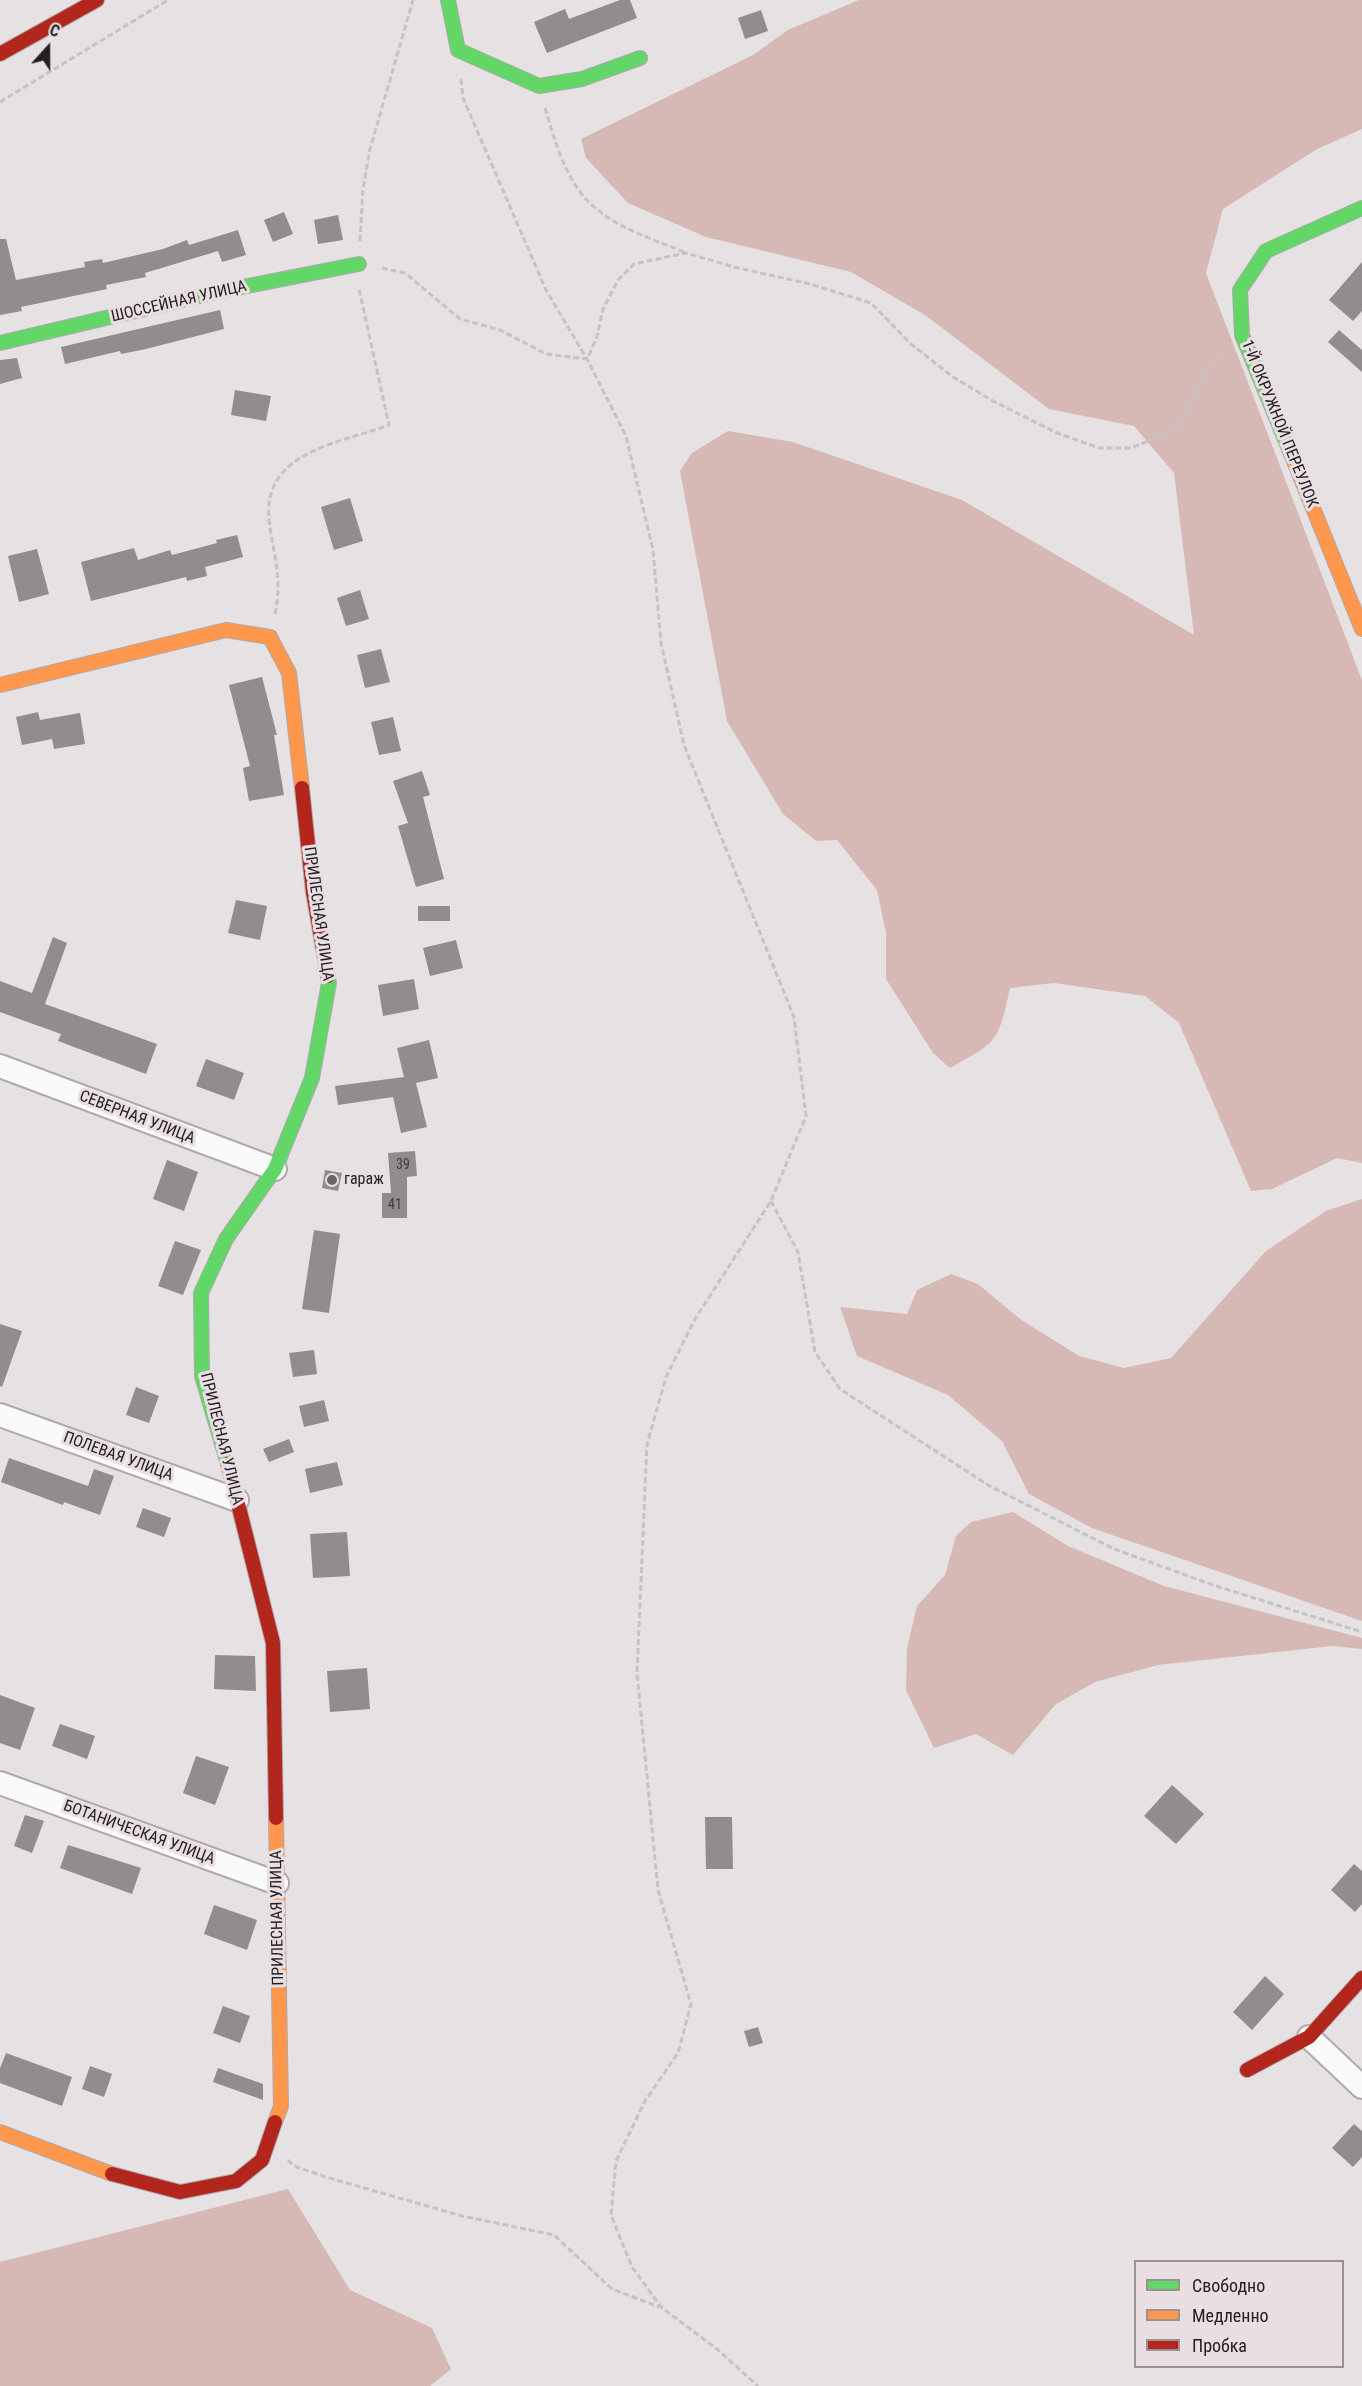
<!DOCTYPE html>
<meta charset="utf-8">
<style>
body{margin:0}
#map{position:relative;width:1362px;height:2386px;overflow:hidden;background:#e6e1e3;font-family:"Roboto Condensed",sans-serif}
canvas{display:block}
.legend{position:absolute;left:1134px;top:2260px;width:210px;height:108px;box-sizing:border-box;background:#e9dee2;border:2px solid #9a9295;margin:0;padding:8px 10px;list-style:none;font-size:18px;color:#242022}
.legend li{display:flex;align-items:center;gap:12px;height:30px}
.legend b{width:30px;border:2px solid #9a9295}
.north{position:absolute;left:18px;top:18px;width:60px;height:60px;-webkit-text-stroke:4px #e9dee2;paint-order:stroke;rotate:21deg;font-size:16px;font-weight:700;line-height:24px;text-align:center;color:#242022}
.north::after{content:'';display:block;margin:auto;width:21px;height:27px;background:#242022;clip-path:polygon(50% 0,100% 100%,50% 72%,0 100%)}
</style>
<div id="map">
<canvas width="1362" height="2386"></canvas>
<ul class="legend">
<li><b style="height:8px;background:#63d668"></b>Свободно</li>
<li><b style="height:8px;background:#ff974d"></b>Медленно</li>
<li><b style="height:8px;background:#b3261e"></b>Пробка</li>
</ul>
<div class="north">С</div>
</div>
<script>
const c = document.querySelector('canvas').getContext('2d');
c.lineJoin = 'round';
function fill(path, color) { c.fillStyle = color; c.fill(path, 'evenodd'); }
function strokePath(path, color, width, dash) { c.strokeStyle = color; c.lineWidth = width; c.lineCap = dash ? 'butt' : 'round'; c.setLineDash(dash || []); c.stroke(path); }
function write(font, color, halo, rows, align = 'center') {
  c.font = font + ' "Roboto Condensed",sans-serif'; c.lineWidth = 6; c.setLineDash([]); c.textBaseline = 'middle'; c.strokeStyle = halo; c.fillStyle = color; for (const [text, x, y, turn = 0] of rows) {
    c.save(); c.translate(x, y); c.rotate((+turn || 0) * Math.PI / 180); c.textAlign = isNaN(turn) ? turn : align; if (halo) c.strokeText(text, 0, 0); c.fillText(text, 0, 0); c.restore();
  }
}
const forest = new Path2D(`
 M859 0H1362V129L1317 149 1223 209 1206 273 1362 680V1163L1337 1158 1272 1189 1251 1191 1179 1023 1145 996 1054 983 1010 988C998 1042 999 1041 950 1068L933 1053 886 979V933L877 890 837 840 816 841 783 814 727 721 680 471 692 453 728 431 793 442 962 500 1194 635 1174 473 1134 426 1049 409 925 315 851 272 706 237 628 203 586 158 581 139 753 55 788 30Z
 M1362 1199V1621L1092 1528 1029 1494 1002 1441 948 1395 857 1356 840 1307 907 1314 917 1290 951 1274 978 1284 1020 1319 1079 1356 1124 1368 1171 1358 1266 1251 1326 1211Z
 M1013 1512 1068 1546 1164 1586 1362 1638V1649L1332 1646 1158 1665 1095 1682 1056 1704 1013 1755 976 1734 934 1748 906 1690 907 1648 917 1606 945 1575 956 1536 971 1522Z
 M288 2189 350 2290 432 2328 451 2369 430 2386H0V2262Z`);
const building = new Path2D(`
 M620 0H630L637 18 547 53 534 22 565 9 569 19Z
 M761 10 768 31 745 39 738 18Z
 M284 212 293 234 273 242 264 220Z
 M338 215 343 240 318 244 314 220Z
 M238 230 246 255 222 262 218 251 145 273 146 277 106 285 107 289 21 307 22 311 0 315V239H6L16 280 85 267 84 262 102 259 103 263 163 249 187 240 189 245Z
 M1362 262V311L1353 321 1329 300Z
 M220 310 224 329 146 349 121 354 120 351 65 364 61 347Z
 M1339 330 1362 350V372L1328 342Z
 M17 358 22 378 0 384V360Z
 M235 390 271 396 266 421 231 415Z
 M350 498 363 541 334 550 321 507Z
 M237 535 243 557 205 567 207 576 187 581 186 577 91 601 81 562 134 548 138 560 170 550 172 555 217 543 216 540Z
 M37 549 49 594 19 602 8 556Z
 M360 590 369 619 346 626 337 598Z
 M381 649 390 682 365 688 357 655Z
 M262 677 277 735H274L284 795 249 801 243 768 250 766 229 685Z
 M38 712 40 720 80 713 85 744 54 749 52 739 22 745 16 717Z
 M393 717 401 751 379 755 371 722Z
 M422 771 430 795 423 797 444 879 416 887 398 826 408 823 393 781Z
 M236 900 267 906 260 940 228 933Z
 M418 906H450V921H418Z
 M53 937 67 943 45 1004 157 1044 146 1074 58 1041 61 1034 0 1012V981L32 993Z
 M456 940 463 968 430 976 423 948Z
 M414 979 419 1009 383 1016 378 985Z
 M429 1040 438 1078 416 1083 427 1127 401 1133 393 1097 338 1105 335 1086 404 1077 397 1048Z
 M206 1059 244 1073 234 1100 196 1086Z
 M415 1151 417 1176 407 1177V1218H382V1193H391L388 1153Z
 M167 1160 198 1172 184 1211 153 1199Z
 M325 1170 342 1173 338 1191 322 1188Z
 M314 1230 340 1234 329 1313 302 1309Z
 M175 1241 201 1250 183 1295 158 1286Z
 M0 1324 22 1331 2 1387 0 1386Z
 M314 1350 317 1374 293 1377 289 1353Z
 M136 1387 159 1396 149 1423 126 1415Z
 M324 1400 329 1421 304 1427 299 1406Z
 M289 1439 294 1452 269 1462 263 1449Z
 M9 1458 88 1486 94 1469 114 1476 100 1515 64 1502 63 1505 1 1482Z
 M337 1462 343 1485 310 1493 305 1469Z
 M143 1508 171 1518 164 1537 136 1527Z
 M347 1532 350 1576 313 1578 310 1534Z
 M215 1655 255 1656 256 1691 214 1689Z
 M367 1668 370 1709 330 1712 327 1671Z
 M0 1695 35 1708 20 1750 0 1743Z
 M60 1724 95 1736 87 1759 52 1746Z
 M196 1756 229 1767 215 1805 183 1793Z
 M1172 1785 1204 1814 1176 1844 1144 1816Z
 M25 1815 44 1821 32 1853 14 1846Z
 M705 1817H732L733 1869H706Z
 M68 1845 141 1868 132 1894 60 1868Z
 M1354 1864 1362 1871V1904L1355 1912 1331 1890Z
 M214 1905 257 1920 247 1950 204 1934Z
 M1265 1976 1284 1994 1252 2030 1233 2012Z
 M223 2006 250 2016 240 2043 213 2033Z
 M758 2027 763 2043 749 2047 744 2031Z
 M6 2053 72 2077 62 2106 0 2083V2068Z
 M90 2066 112 2074 104 2097 82 2089Z
 M218 2068 263 2084V2100L213 2082Z
 M1354 2124 1362 2131V2157L1353 2167 1332 2148Z`);
const path = new Path2D(`
 M461 79 463 98 546 290 587 359 626 436 653 550 661 643 684 745 794 1017 806 1116 771 1201 695 1319 666 1377 647 1444 637 1673 658 1890 691 2004 678 2053 645 2101 616 2161 611 2215 632 2267 661 2307 717 2349 758 2386
 M0 102 168 0
 M545 108C554 137 562 168 581 193 604 224 650 238 684 252
 M360 241 363 189 370 149 413 0
 M382 268 405 273 460 319 500 330 546 354 587 359 597 337 603 309 618 280 634 264 686 253 734 267 810 284 871 303 911 344 953 377 993 401 1057 433 1099 448H1131L1177 429 1207 369 1223 353
 M275 614C282 582 275 560 270 527 257 452 338 444 389 425L359 289
 M771 1201 798 1252 815 1352 840 1389 988 1485 1114 1549 1213 1585 1362 1632
 M288 2160 294 2166 326 2177 462 2216 554 2235 612 2289 659 2307`);
const street = new Path2D(`
 M0 1066 275 1169
 M0 1415 237 1500
 M0 1783 277 1883
 M1309 2037 1362 2087`);
const fast = new Path2D(`
 M448 0 458 50 539 86 582 79 640 58
 M0 343 212 293 359 264
 M1294 461 1242 335 1240 290 1266 251 1362 208
 M228 1464 202 1376 201 1293 226 1239 275 1169 312 1078 329 983 328 976`);
const slow = new Path2D(`
 M1294 461 1362 629
 M0 685 226 630 270 637 289 673 302 788
 M275 2122 281 2106 276 1818
 M0 2132 112 2174`);
const jam = new Path2D(`
 M0 54 97 0
 M302 788 313 892 328 976
 M228 1464 273 1643 276 1818
 M1247 2070 1309 2037 1362 1978
 M112 2174 180 2192 236 2181 262 2160 275 2122`);
const markers = [
 [332,1180,6,"#686466"]
];
const numberNames = [
 ["39",403,1165],
 ["41",395,1205]
];
const streetNames = [
 ["ШОССЕЙНАЯ УЛИЦА",179,302,-13],
 ["1-Й ОКРУЖНОЙ ПЕРЕУЛОК",1279,424,68],
 ["ПРИЛЕСНАЯ УЛИЦА",318,914,82],
 ["СЕВЕРНАЯ УЛИЦА",137,1118,21],
 ["ПРИЛЕСНАЯ УЛИЦА",221,1439,76],
 ["ПОЛЕВАЯ УЛИЦА",118,1457,20],
 ["БОТАНИЧЕСКАЯ УЛИЦА",139,1833,20],
 ["ПРИЛЕСНАЯ УЛИЦА",278,1918,-91]
];
const poiNames = [
 ["гараж",344,1180]
];
fill(forest, '#d6b9b5');
fill(building, '#918c8d');
strokePath(street, '#aea9ab', 26);
strokePath(fast, '#aea9ab', 16);
strokePath(slow, '#aea9ab', 16);
strokePath(jam, '#aea9ab', 16);
strokePath(path, '#c5c3c4', 3, [6, 3]);
strokePath(street, '#fbfafb', 22);
strokePath(fast, '#63d668', 14);
strokePath(slow, '#ff974d', 14);
strokePath(jam, '#b3261e', 14);
for (const [x, y, r, color] of markers) { const dot = new Path2D(); dot.arc(x, y, r, 0, 2 * Math.PI); c.fillStyle = color; c.fill(dot); strokePath(dot, '#e9dee2', 2); }
write('14px', '#3f3b3d', null, numberNames);
write('16px', '#242022', '#e9dee2', streetNames);
write('16px', '#242022', '#e9dee2', poiNames, 'left');
</script>
